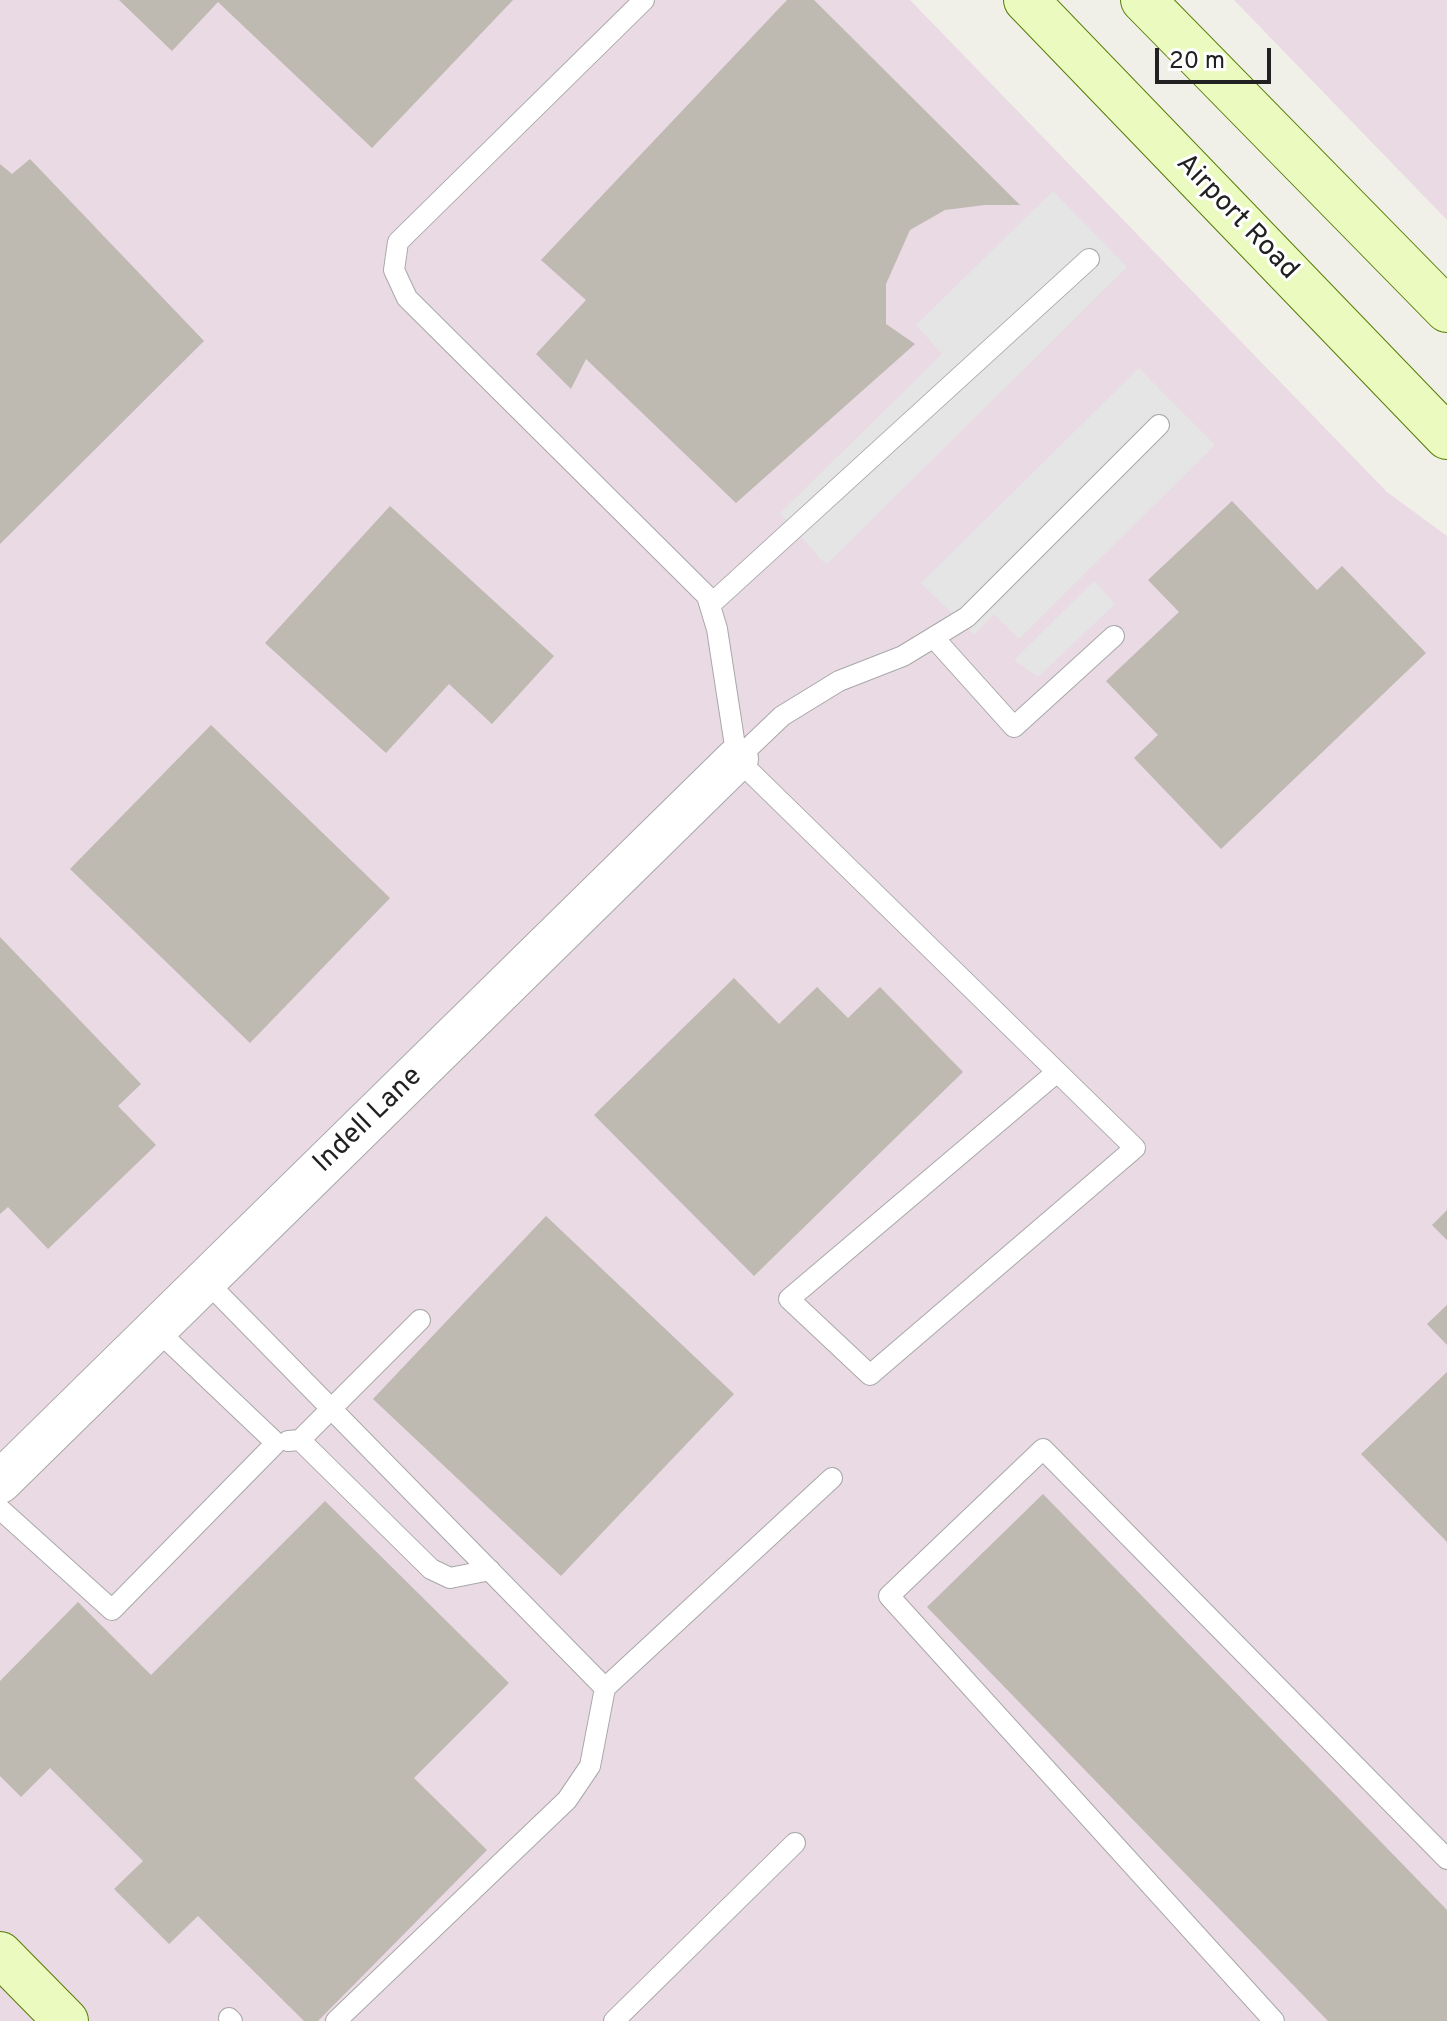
<!DOCTYPE html>
<style>
body{margin:0}
#map{position:relative;width:1447px;height:2021px;overflow:hidden;background:#f1f0e8;font-family:Overpass,sans-serif}
canvas{display:block}
.scale{position:absolute;left:1155px;top:48px;width:116px;height:36px;box-sizing:border-box;border:4px solid #212121;border-top:0;padding-left:10px;font-size:24px;line-height:28px;white-space:nowrap;color:#212121;-webkit-text-stroke:6px #fff;paint-order:stroke}
</style>
<div id="map">
<canvas width="1447" height="2021"></canvas>
<div class="scale">20 m</div>
</div>
<script>
const c = document.querySelector('canvas').getContext('2d');
c.lineJoin = 'round';
function fill(path, color) { c.fillStyle = color; c.fill(path, 'evenodd'); }
function strokePath(path, color, width, dash) { c.strokeStyle = color; c.lineWidth = width; c.lineCap = dash ? 'butt' : 'round'; c.setLineDash(dash || []); c.stroke(path); }
function write(font, color, halo, rows, align = 'center') {
  c.font = font + ' Overpass,sans-serif'; c.lineWidth = 6; c.setLineDash([]); c.textBaseline = 'middle'; c.strokeStyle = halo; c.fillStyle = color; for (const [text, x, y, turn = 0] of rows) {
    c.save(); c.translate(x, y); c.rotate((+turn || 0) * Math.PI / 180); c.textAlign = isNaN(turn) ? turn : align; if (halo) c.strokeText(text, 0, 0); c.fillText(text, 0, 0); c.restore();
  }
}
const industrial = new Path2D(`
 M0 0H910L1387 492 1447 536V2021H0Z
 M1234 0H1447V220Z`);
const parking = new Path2D(`
 M1053 191 1127 267 826 565 780 513 942 354 916 325Z
 M1139 368 1215 445 1019 639 994 614 974 635 921 583Z
 M1094 581 1115 604 1038 677 1014 660Z`);
const building = new Path2D(`
 M119 0H513L372 148 218 2 172 51Z
 M787 0H814L1020 205H985L945 210 910 230 886 284V324L915 344 736 503 586 359 571 389 536 354 586 300 541 260Z
 M30 159 204 341 0 544V164L12 174Z
 M1232 501 1317 590 1342 566 1426 653 1221 849 1134 758 1158 735 1106 681 1179 612 1148 580Z
 M390 506 554 656 492 724 449 684 386 753 265 643Z
 M211 725 390 898 250 1043 70 869Z
 M0 937 141 1084 118 1106 156 1145 48 1249 8 1207 0 1214Z
 M734 978 779 1024 817 987 848 1018 880 987 963 1072 754 1276 594 1115Z
 M1447 1210V1240L1432 1225Z
 M546 1216 734 1394 561 1576 373 1399Z
 M1447 1305V1345L1427 1324Z
 M1447 1372V1542L1361 1454Z
 M1043 1494 1447 1910V2021H1328L927 1607Z
 M325 1501 509 1683 414 1778 487 1850 318 2021H304L198 1916 169 1944 114 1889 143 1861 50 1768 21 1797 0 1776V1681L78 1602 151 1675Z`);
const lane = new Path2D(`
 M644 0 398 242 394 270 407 298 707 596 717 629 737 759
 M710 605 1089 259
 M934 638 1014 727 1114 636
 M1057 1072 789 1299 870 1375 1135 1148 737 759 782 716 839 681 903 656 967 617 1159 425
 M206 1281 605 1688 832 1478
 M300 1440 431 1569 450 1578 490 1570
 M288 1441 300 1440 420 1320
 M0 1509 112 1610 276 1443 156 1329
 M229 2018 232 2021
 M336 2021 567 1800 590 1766 605 1688
 M614 2021 795 1843
 M1274 2021 889 1596 1043 1449 1447 1859`);
const street = new Path2D(`
 M0 1482 737 759`);
const secondary = new Path2D(`
 M1026 0 1447 437
 M1143 0 1447 310
 M0 1954 66 2021`);
const streetNames = [
 ["Airport Road",1236,218,46],
 ["Indell Lane",369,1121,-44]
];
fill(industrial, '#eadae4');
fill(parking, '#e5e5e5');
fill(building, '#beb9b1');
strokePath(lane, '#a8a8a8', 22);
strokePath(street, '#a8a8a8', 44);
strokePath(secondary, '#577b06', 46);
strokePath(lane, '#fff', 20);
strokePath(street, '#fff', 42);
strokePath(secondary, '#ebfabe', 44);
write('28px', '#212121', '#fff', streetNames);
</script>
